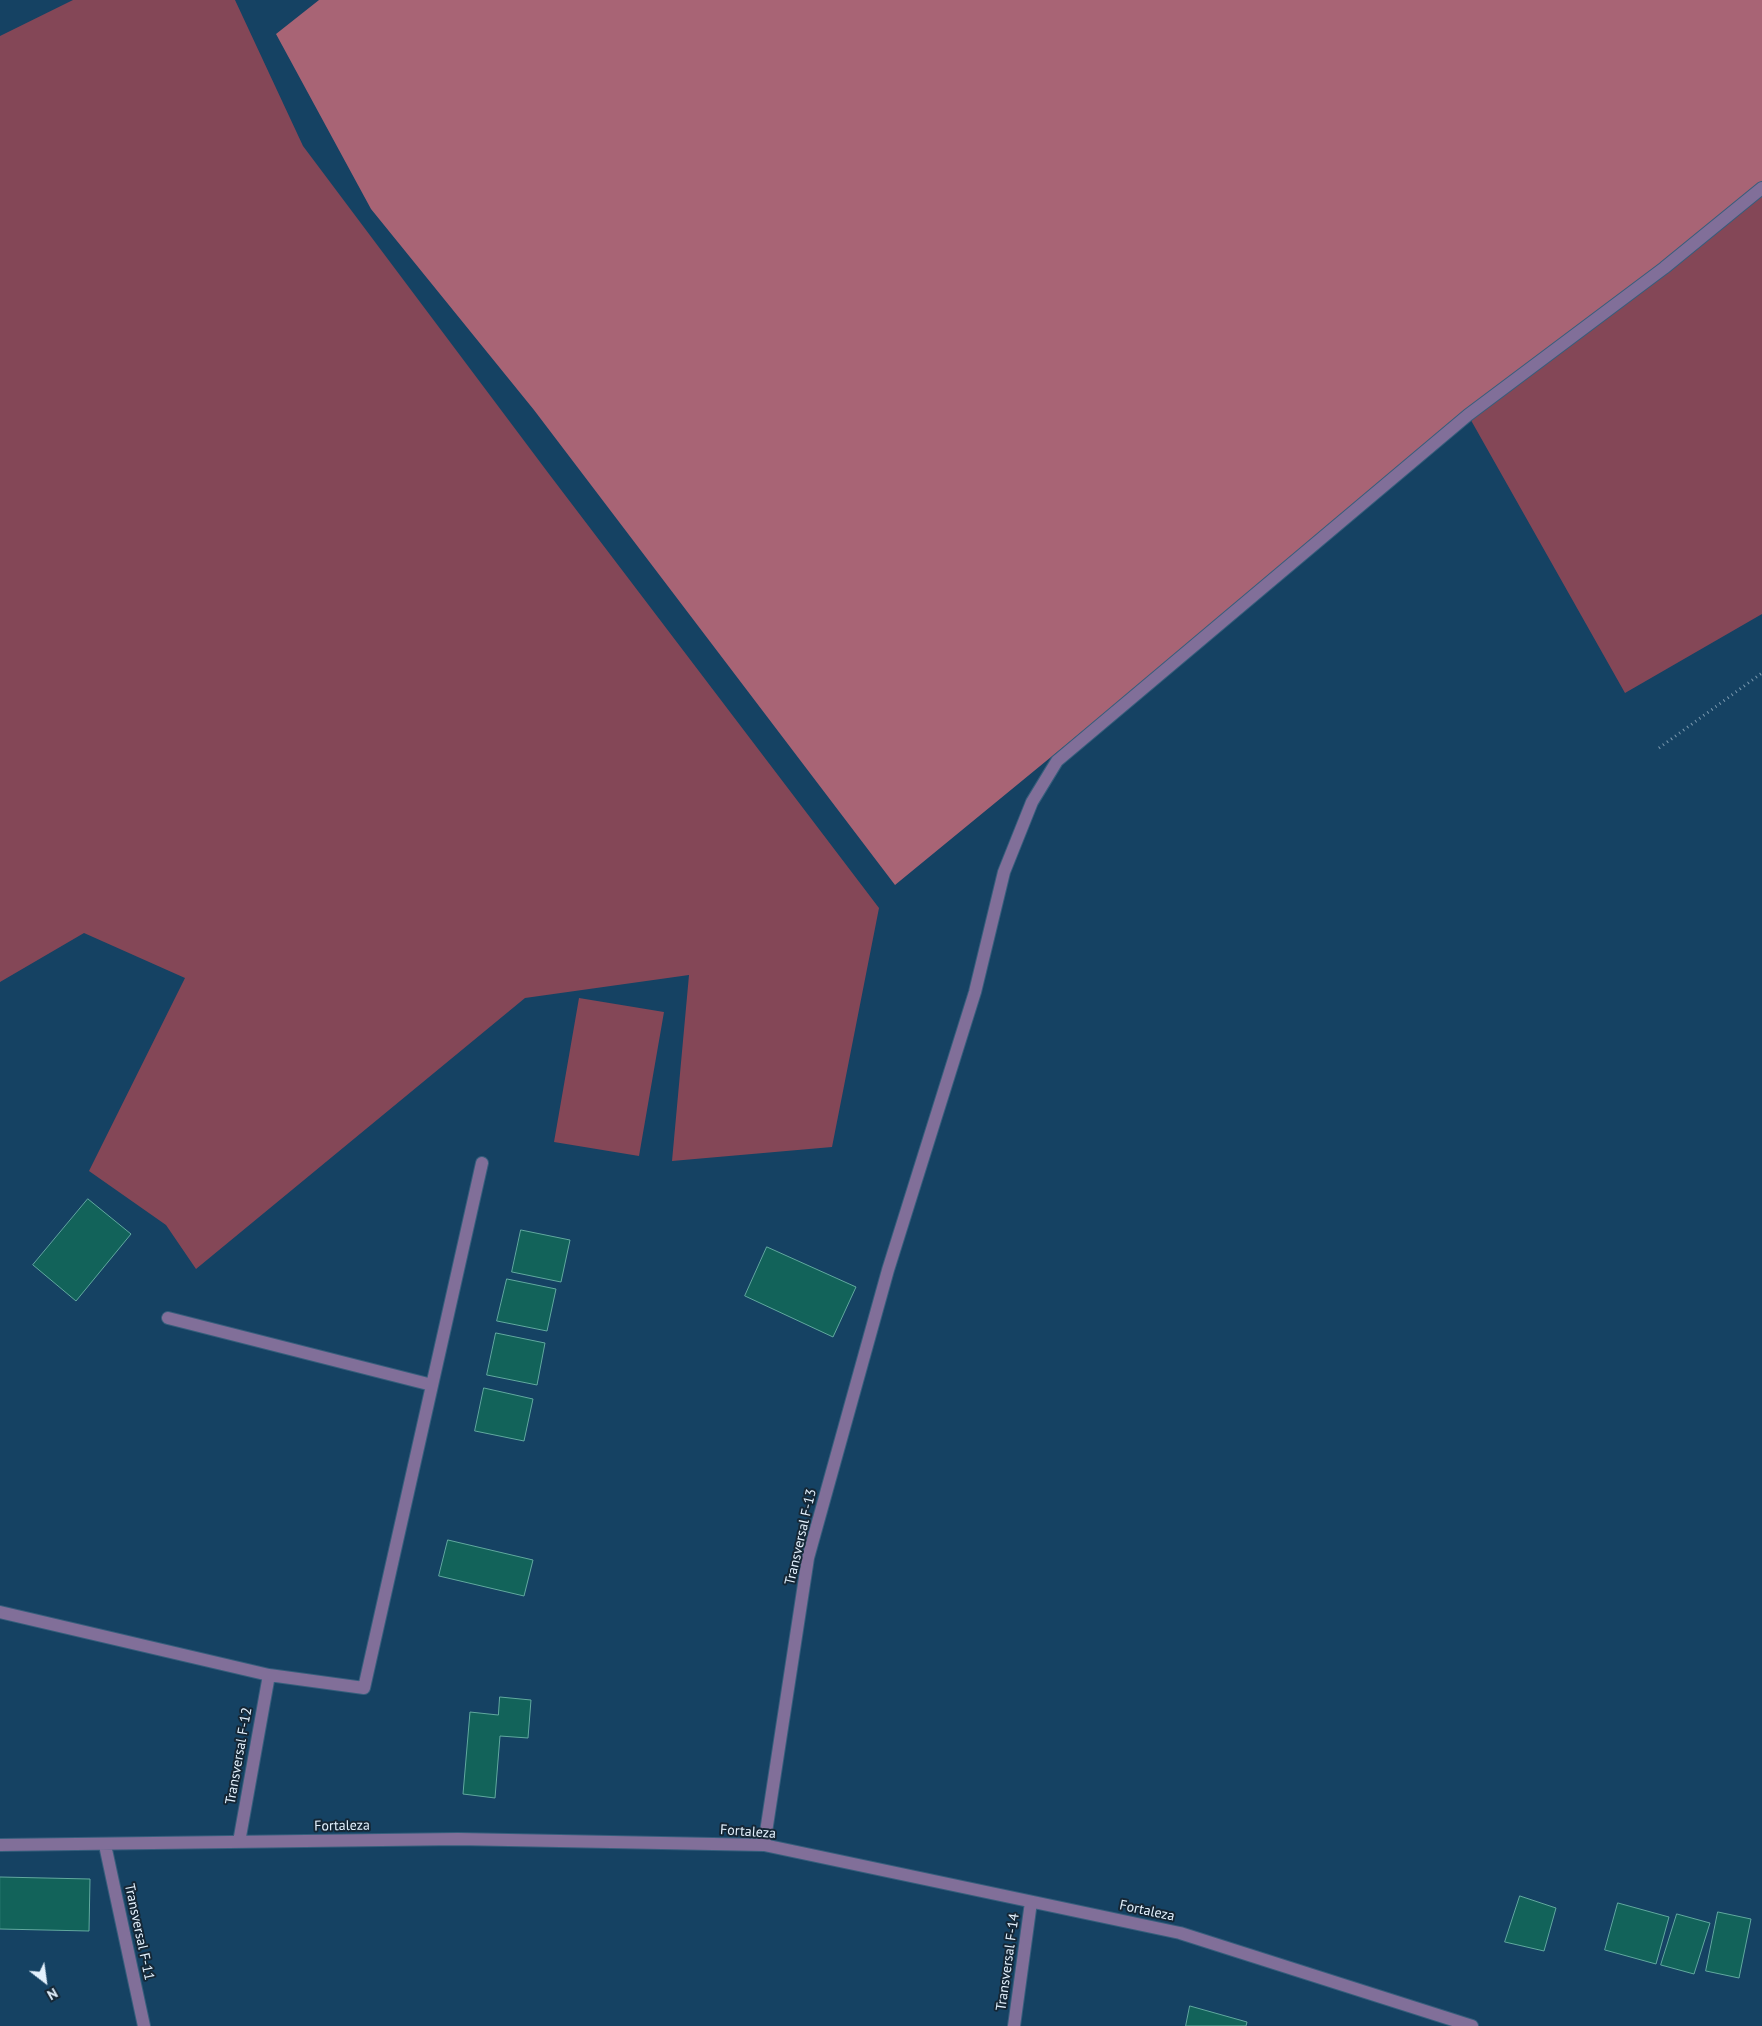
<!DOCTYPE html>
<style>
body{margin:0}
#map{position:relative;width:1762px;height:2026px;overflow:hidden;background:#154263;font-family:"PT Sans",sans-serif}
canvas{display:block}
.north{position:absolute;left:20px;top:1956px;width:50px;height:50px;-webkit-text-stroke:4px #152736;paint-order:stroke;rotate:150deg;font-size:14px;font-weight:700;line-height:20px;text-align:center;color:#e3f1fd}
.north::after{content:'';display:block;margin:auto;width:18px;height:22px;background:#e3f1fd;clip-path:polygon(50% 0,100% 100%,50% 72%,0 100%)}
</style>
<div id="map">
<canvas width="1762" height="2026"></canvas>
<div class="north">N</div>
</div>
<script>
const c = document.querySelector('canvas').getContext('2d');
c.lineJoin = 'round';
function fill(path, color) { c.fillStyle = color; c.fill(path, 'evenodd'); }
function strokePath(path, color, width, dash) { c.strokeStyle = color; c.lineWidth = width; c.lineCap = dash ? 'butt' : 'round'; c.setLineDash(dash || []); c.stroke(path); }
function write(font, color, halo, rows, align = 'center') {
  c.font = font + ' "PT Sans",sans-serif'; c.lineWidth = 4; c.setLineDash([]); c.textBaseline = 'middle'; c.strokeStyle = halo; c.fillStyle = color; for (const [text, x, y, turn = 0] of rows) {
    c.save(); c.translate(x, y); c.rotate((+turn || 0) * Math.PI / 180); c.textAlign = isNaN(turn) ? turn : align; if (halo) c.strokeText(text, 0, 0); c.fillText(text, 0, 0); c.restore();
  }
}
const green = new Path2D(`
 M73 0H235L303 146 549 474 879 908 832 1147 672 1161 689 975 525 998 196 1269 166 1225 89 1171 185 978 84 933 0 982V36Z
 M1762 183V614L1625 693 1468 415Z
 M579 998 664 1012 639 1156 554 1142Z`);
const forest = new Path2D(`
 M319 0H1762V188L1468 415 895 885 534 410 371 209 276 34Z`);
const building = new Path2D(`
 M88 1199 131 1234 76 1301 33 1265Z
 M521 1230 570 1240 561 1282 512 1272Z
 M767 1247 856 1287 833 1337 745 1296Z
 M507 1279 556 1289 547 1331 497 1321Z
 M496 1333 545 1343 537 1385 487 1375Z
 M484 1388 533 1399 524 1441 475 1431Z
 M448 1540 533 1560 524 1596 439 1576Z
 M500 1697 531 1700 528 1738 500 1736 495 1798 463 1794 470 1712 498 1715Z
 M0 1877 90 1879 89 1931 0 1929Z
 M1520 1896 1556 1908 1544 1951 1505 1942Z
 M1618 1903 1669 1917 1656 1964 1605 1950Z
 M1718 1912 1751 1919 1739 1978 1706 1971Z
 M1677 1914 1710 1923 1694 1974 1661 1965Z
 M1190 2006 1247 2022 1246 2026H1186Z`);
const path = new Path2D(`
 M1659 748 1762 673`);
const minor = new Path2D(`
 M168 1318 432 1385
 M0 1612 269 1675 364 1688 482 1163
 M239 1842 269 1675
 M0 1845 458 1839 764 1845 1180 1933 1472 2026
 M105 1845 144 2026
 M764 1845 808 1558 888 1270 975 992 1004 872 1032 802 1057 761 1468 415 1664 268 1762 188
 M1014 2026 1031 1902`);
const streetNames = [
 ["Transversal F-13",801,1537,-77],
 ["Transversal F-12",239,1756,-80],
 ["Fortaleza",342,1826,-1],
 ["Fortaleza",748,1832,4],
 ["Fortaleza",1147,1911,12],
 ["Transversal F-11",139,1932,78],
 ["Transversal F-14",1008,1962,-82]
];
fill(green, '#844757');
fill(forest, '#a86475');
fill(building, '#12635a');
strokePath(building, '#61a99f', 1);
strokePath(minor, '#365e7c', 14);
strokePath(path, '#7d9bb1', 3, [1, 4]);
strokePath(minor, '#816f99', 12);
write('14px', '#e3f1fd', '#152736', streetNames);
</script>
